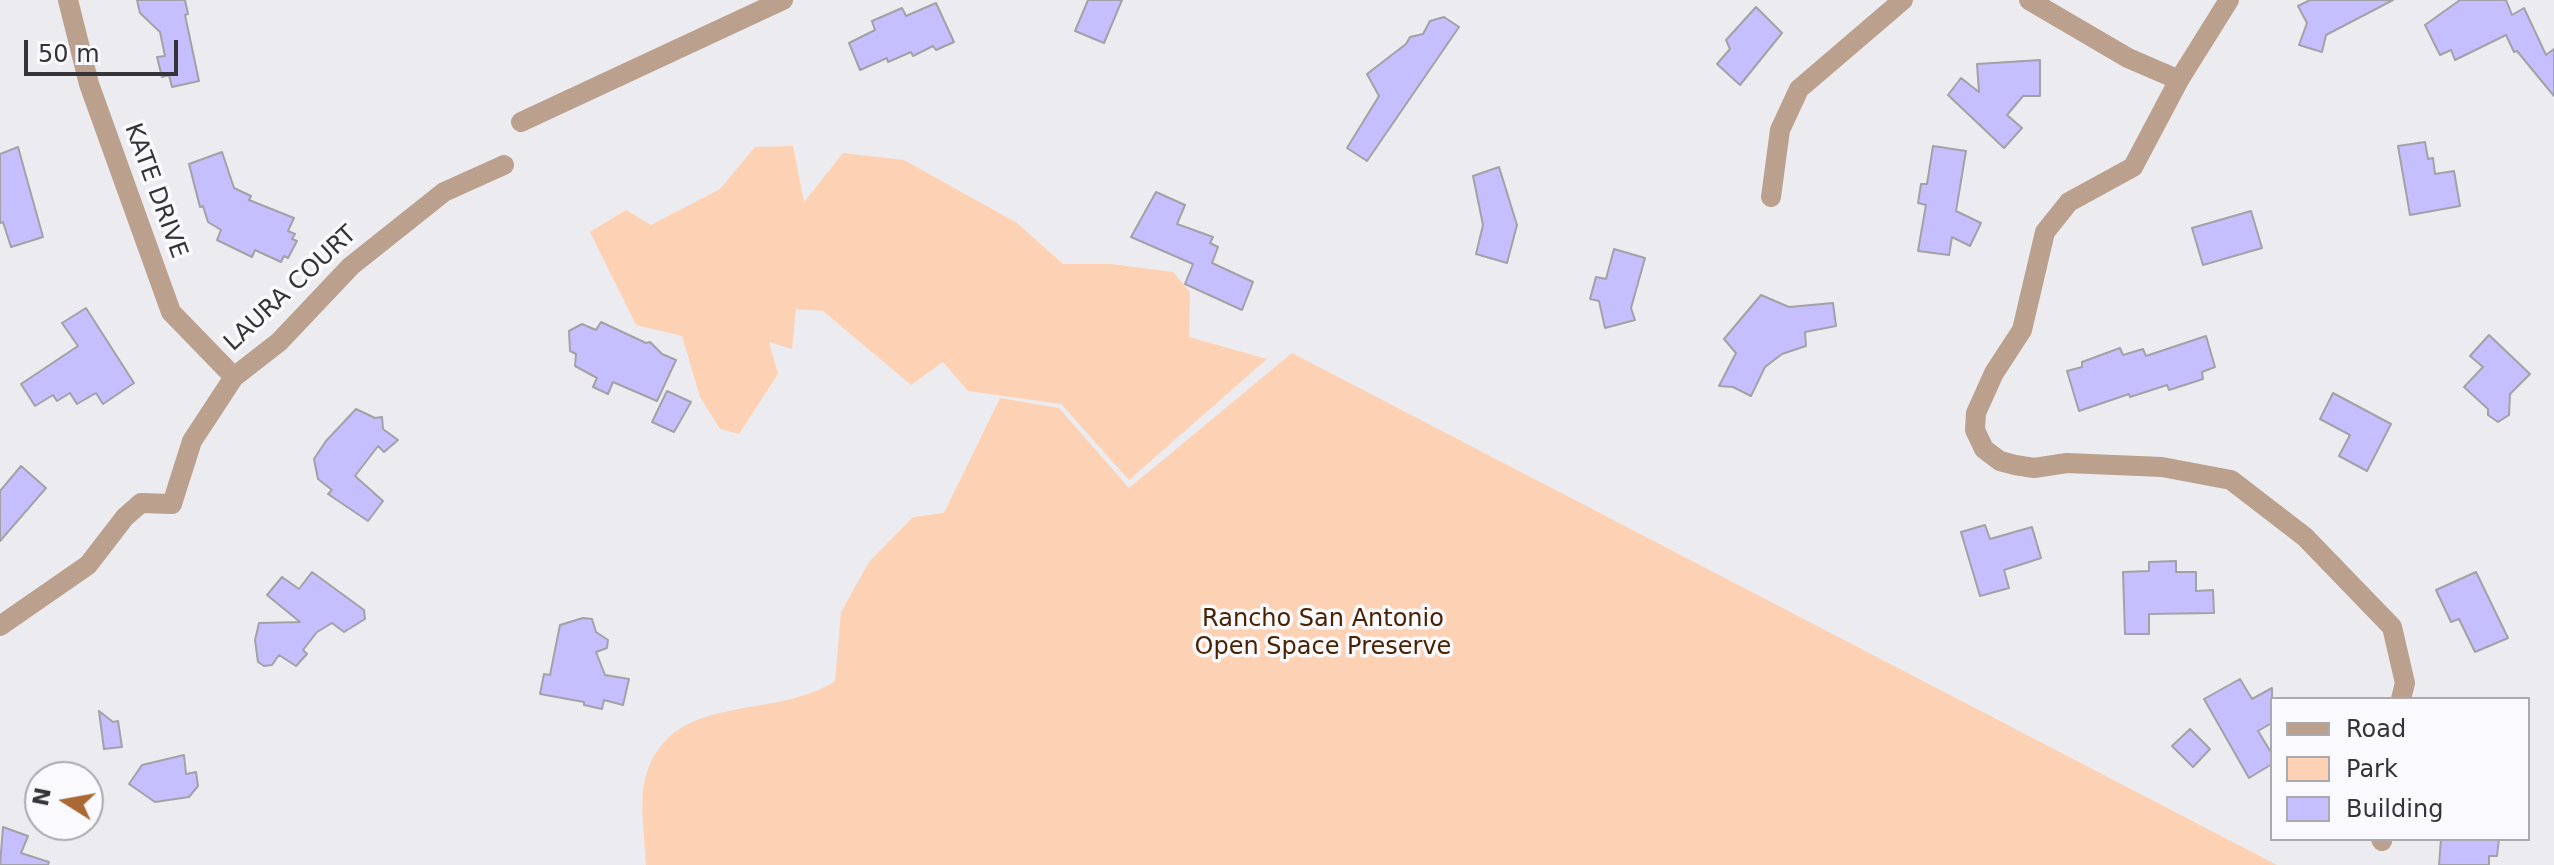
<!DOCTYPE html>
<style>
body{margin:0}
#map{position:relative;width:2554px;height:865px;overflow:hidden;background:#ececf0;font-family:"DejaVu Sans",sans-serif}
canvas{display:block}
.legend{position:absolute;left:2270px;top:697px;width:260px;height:144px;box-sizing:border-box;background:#f9f9fe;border:2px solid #aaaaae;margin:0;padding:10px 14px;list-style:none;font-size:24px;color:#343436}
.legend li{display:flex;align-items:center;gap:16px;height:40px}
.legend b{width:40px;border:2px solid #aaaaae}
.north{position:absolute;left:24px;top:761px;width:80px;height:80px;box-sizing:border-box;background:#f9f9fe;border:2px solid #aaaaae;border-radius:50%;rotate:281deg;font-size:22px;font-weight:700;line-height:32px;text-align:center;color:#343436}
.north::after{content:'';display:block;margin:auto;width:28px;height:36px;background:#aa6934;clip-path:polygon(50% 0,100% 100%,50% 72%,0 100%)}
.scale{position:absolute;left:24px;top:40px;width:154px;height:36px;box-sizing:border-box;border:4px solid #343436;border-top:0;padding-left:10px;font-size:24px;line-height:28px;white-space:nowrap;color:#343436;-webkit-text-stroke:6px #f9f9fe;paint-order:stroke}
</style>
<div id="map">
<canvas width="2554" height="865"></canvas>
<ul class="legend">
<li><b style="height:10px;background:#baa08d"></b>Road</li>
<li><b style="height:22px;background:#fdd2b4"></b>Park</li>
<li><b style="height:22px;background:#c5beff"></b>Building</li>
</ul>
<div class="north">N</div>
<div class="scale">50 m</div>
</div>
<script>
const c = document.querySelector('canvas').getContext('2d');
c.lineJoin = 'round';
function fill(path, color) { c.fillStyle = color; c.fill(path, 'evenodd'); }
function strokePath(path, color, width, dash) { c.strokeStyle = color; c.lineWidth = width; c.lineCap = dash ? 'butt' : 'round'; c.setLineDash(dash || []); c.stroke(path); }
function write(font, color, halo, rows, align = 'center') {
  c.font = font + ' "DejaVu Sans",sans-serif'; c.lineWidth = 7; c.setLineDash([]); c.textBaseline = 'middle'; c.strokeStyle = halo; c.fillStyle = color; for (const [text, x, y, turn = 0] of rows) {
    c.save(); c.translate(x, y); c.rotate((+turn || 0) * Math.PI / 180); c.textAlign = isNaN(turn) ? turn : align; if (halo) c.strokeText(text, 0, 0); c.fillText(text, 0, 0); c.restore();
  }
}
const green = new Path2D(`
 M793 146 804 202 843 153 904 160 1017 223 1063 264H1112L1173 272 1190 292 1189 337 1267 359 1129 480 1061 404 968 391 943 362 911 385 823 311 796 309 792 349 769 342 778 374 739 434 720 429 700 397 682 336 636 325 590 232 626 210 651 225 720 189 755 147Z
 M1292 353 2277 865H646C645 842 639 800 645 779 669 689 773 722 835 681L841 612 869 562 913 517 944 513 1000 398 1059 408 1129 488Z`);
const building = new Path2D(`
 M137 0H185L188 14 185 15 199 81 172 87 169 75 162 77 157 57 165 56 160 32 140 13Z
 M1088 0H1122L1104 43 1075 31Z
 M2310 0H2393L2326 35 2322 52 2299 45 2307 23 2298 6Z
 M2460 0H2506L2512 15 2524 8 2546 55 2554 49V96L2517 51 2514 52 2506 35 2455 60 2451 50 2440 55 2425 25Z
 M936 3 954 42 936 50 933 46 913 56 911 52 888 62 887 58 860 70 849 43 875 30 872 21 902 8 906 16Z
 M1756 7 1782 33 1740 85 1717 64 1730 49 1726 40Z
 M1444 17 1459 27 1367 161 1347 148 1379 96 1367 74 1406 44 1410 37 1423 34 1430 21Z
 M2040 60V96H2023L2007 115 2022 128 2004 148 1948 95 1961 78 1979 92 1977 64Z
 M2425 142 2428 159 2433 158 2435 174 2454 171 2460 206 2410 215 2398 146Z
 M1933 146 1966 151 1956 211 1981 223 1970 246 1952 237 1949 255 1918 251 1926 205 1918 203 1921 184H1927Z
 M18 147 43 237 11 247 3 222 0 223V154Z
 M222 152 234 188 251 196 249 200 294 218 288 231 295 234 292 239 297 241 288 258 284 256 281 262 255 250 252 257 217 240 221 230 208 222 203 206 200 207 189 164Z
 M1499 167 1517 225 1507 263 1476 254 1483 225 1473 176Z
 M1156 192 1185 205 1177 224 1213 237 1210 243 1218 247 1212 263 1253 282 1242 310 1185 284 1193 264 1131 237Z
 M2251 211 2262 248 2203 265 2192 228Z
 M1614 249 1645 258 1631 308 1635 320 1605 328 1599 301 1590 299 1596 277 1606 279Z
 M1761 295 1789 307 1833 303 1836 326 1805 332 1806 346 1782 354 1765 367 1751 396 1733 387 1719 386 1736 353 1724 339Z
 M86 308 134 383 103 404 96 393 77 404 70 393 57 401 53 395 35 406 21 384 78 346 62 323Z
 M601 322 646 343 650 342 662 354 676 360 657 401 613 382 608 394 593 387 597 378 575 366 576 354 570 351 569 331 582 324 596 330Z
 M2489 335 2530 374 2510 394 2509 415 2498 422 2488 415V409L2464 387 2483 367 2470 356Z
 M2206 336 2215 367 2202 372 2203 379 2169 390 2167 385 2130 397 2129 394 2079 411 2067 371 2082 367V362L2120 348 2123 355 2143 349 2146 356Z
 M667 391 691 402 674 432 652 422Z
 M2333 393 2391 424 2367 471 2339 456 2350 435 2320 419Z
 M356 409 375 418 382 417 383 429 398 440 384 452 378 446 355 476 383 501 368 521 328 494 332 490 318 479 314 459 326 441Z
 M21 466 46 488 0 541V491Z
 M1985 525 1990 539 2032 527 2041 558 2004 570 2009 588 1980 596 1961 532Z
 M2176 561V572H2196V591L2213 590 2214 613 2149 614V634H2125L2123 572 2149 571V562Z
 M312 572 364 610 365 619 344 632 332 623 317 632 303 650 307 654 296 666 279 655 272 665 264 666 258 662 255 640 259 623 300 622 267 595 282 577 299 589Z
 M2476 572 2508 638 2475 652 2459 619 2451 622 2436 590Z
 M583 618 592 619 596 632 608 640 607 648 596 652 605 675 629 679 623 705 604 700 602 709 584 705V702L540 694 544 674 550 675 560 625Z
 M2240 679 2252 699 2272 688V723L2258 731 2272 754V764L2249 778 2204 699Z
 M99 711 113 722 118 721 122 747 104 749Z
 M2190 729 2210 749 2193 767 2172 746Z
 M184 755 186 774 196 772 198 786 189 797 155 802 129 784 142 765Z
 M3 827 28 836 21 853 49 862 48 865H0Z
 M2441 839H2499L2497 856H2489V865H2439Z`);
const minor = new Path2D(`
 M68 0 89 84 171 312 234 377
 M2029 0 2128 58 2179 80
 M2229 0 2179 80 2133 167 2069 202 2045 232 2022 330 1994 373 1976 413 1975 430 1984 449 2000 461 2015 465 2034 468 2067 463 2162 467 2231 480 2305 537 2392 627 2405 683 2401 699
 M521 122 783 0
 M1771 197 1780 130 1799 89 1903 0
 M0 626 88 565 125 517 141 503 172 504 192 441 234 377 279 342 351 266 444 192 504 165
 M2381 839 2382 841`);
const streetNames = [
 ["KATE DRIVE",155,191,70],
 ["LAURA COURT",291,289,-43]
];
const parkNames = [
 ["Rancho San Antonio",1323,620],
 ["Open Space Preserve",1323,648]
];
fill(green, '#fdd2b4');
fill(building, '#c5beff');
strokePath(building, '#a2a2a6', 2);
strokePath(minor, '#baa08d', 20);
write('24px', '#343436', '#f9f9fe', streetNames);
write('24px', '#492301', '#f9f9fe', parkNames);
</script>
